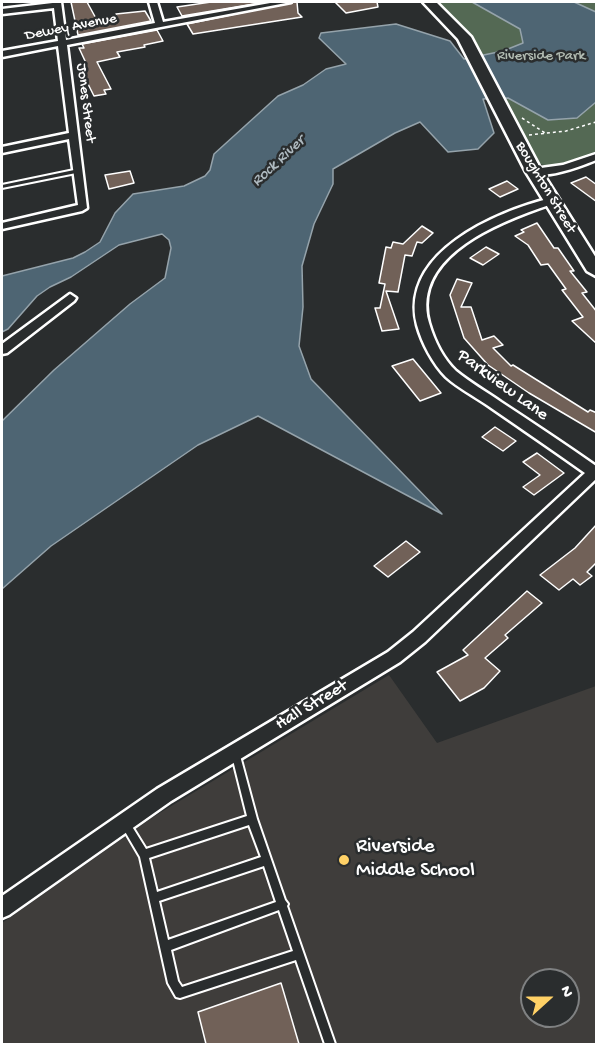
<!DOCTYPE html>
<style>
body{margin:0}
#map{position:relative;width:598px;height:1046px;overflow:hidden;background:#2a2d2e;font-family:"Gochi Hand",sans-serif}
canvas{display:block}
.frame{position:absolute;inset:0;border:3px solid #fff;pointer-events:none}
.north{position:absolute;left:520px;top:968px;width:60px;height:60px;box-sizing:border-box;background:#2a2d2e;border:2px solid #7f8182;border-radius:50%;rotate:69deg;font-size:16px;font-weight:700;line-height:24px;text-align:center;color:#fff}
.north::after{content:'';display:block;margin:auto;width:21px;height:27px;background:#ffd166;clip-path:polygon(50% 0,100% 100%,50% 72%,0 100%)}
</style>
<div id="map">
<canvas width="598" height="1046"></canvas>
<div class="frame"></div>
<div class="north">N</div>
</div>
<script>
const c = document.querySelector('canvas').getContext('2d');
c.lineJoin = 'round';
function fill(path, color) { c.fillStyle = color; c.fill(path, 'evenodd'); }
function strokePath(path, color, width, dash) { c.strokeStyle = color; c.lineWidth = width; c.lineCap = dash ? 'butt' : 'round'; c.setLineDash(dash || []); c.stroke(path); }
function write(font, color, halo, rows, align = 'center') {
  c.font = font + ' "Gochi Hand",sans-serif'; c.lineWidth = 5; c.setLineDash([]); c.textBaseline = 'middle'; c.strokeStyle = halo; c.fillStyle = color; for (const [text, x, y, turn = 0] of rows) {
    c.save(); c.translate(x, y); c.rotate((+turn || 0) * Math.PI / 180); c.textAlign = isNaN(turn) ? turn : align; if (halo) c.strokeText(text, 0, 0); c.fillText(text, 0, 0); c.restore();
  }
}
const built = new Path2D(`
 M389 675 437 743 596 686V1044H2V923L153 817ZM532 980H568V1016H532Z`);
const green = new Path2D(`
 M436 2H596V153C575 161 555 171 533 162L466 30Z`);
const water = new Path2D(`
 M472 2H574L596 12V102L577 118 548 120 508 98 483 99 494 133 478 149 448 152 420 122 395 133 333 169V184L314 224 302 266 303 307 299 346 311 379 442 514 258 416 198 445 51 546 2 589V421L54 370 130 304 165 278 171 248 169 240 162 234 119 245 71 277 50 287 37 296 8 329 2 332V276L73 258 85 252 100 242 115 213 133 194 184 186 205 176 210 170 214 154 278 96 303 85 326 69 346 64 319 38 321 33 396 24 450 41 464 59 503 51 523 43 520 29Z`);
const building = new Path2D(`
 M71 2H87L98 22 117 19 116 14 145 11 151 21 78 35Z
 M211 2H266L182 16 177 7Z
 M293 2H297L298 13 302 17 193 34 187 24Z
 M335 2H377L378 7 346 13Z
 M157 30 163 41 144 45 145 47 117 52 120 57 97 62 111 89 104 90 106 94 94 96 78 64 86 63 79 48H84L82 44Z
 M130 171 134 183 109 189 105 175Z
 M586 177 597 185V202L571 183Z
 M507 181 518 189 500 197 489 189Z
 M537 223 554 248H558L574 271H570L587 292 582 293 597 312V344L572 321 583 317 562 290 566 289 548 264 541 265 528 245 515 236 524 232 521 230Z
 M422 226 433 233 422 243 417 242 412 256 405 255 398 292 386 291 399 329 382 331 375 308H380L385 284 379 283 386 247 391 248 393 242 403 244Z
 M486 247 499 254 483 265 470 258Z
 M457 279 472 283 461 307H471L482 340 494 336 503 345 493 348 511 366 513 365 588 412 590 410 597 413V433L529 393 488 365 464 338 450 295Z
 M413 359 441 393 420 401 392 366Z
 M495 427 516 441 503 451 482 437Z
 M537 453 564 473 534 495 523 487 540 475 523 462Z
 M597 524V562L587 572 592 576 580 585 573 579 559 590 540 575 575 548Z
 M406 541 420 552 388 577 374 566Z
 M527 591 542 603 505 635 508 638 485 658 500 671 484 688 460 701 437 672 468 655 463 650Z
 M281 983 299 1044H206L198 1012Z`);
const path = new Path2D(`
 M522 118 545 133
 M529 135 566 131 596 122`);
const lane = new Path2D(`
 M79 169 82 171 81 172 2 188V185Z
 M235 748 238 749 239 752 257 819 285 900 288 904 287 906 335 1044H325L296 960 180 998 176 997 168 983 140 857 120 823 122 820 125 818 128 820 146 849 247 816 231 752 232 749ZM249 825 261 857 157 892 149 858ZM264 866 276 902 168 940 159 901ZM279 910 293 951 182 987 178 981 171 950Z`);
const street = new Path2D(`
 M61 2 66 40 155 23 149 2H157L163 22 276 2H291L67 45 87 208 82 211 2 229V223L78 205 69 139 2 153V147L69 133 58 46 2 57V51L58 41 54 8 2 14V9Z
 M596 154V160C582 166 542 181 529 172L534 169 563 165Z
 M551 198 555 199V203C504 220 410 254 429 323 434 340 443 359 456 371 469 382 487 392 501 402 533 423 565 444 596 466V479L425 642 400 662 171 801 9 915 2 918V896L157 789 388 652 413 632 585 473C553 450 520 428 487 405 474 396 458 388 446 377 433 364 422 343 417 325 399 253 495 212 551 198Z
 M70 294 76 298 74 301 7 353 2 354V344Z`);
const secondary = new Path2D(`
 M423 2H436L471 37 542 172 596 258V276L587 271 526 172 458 39Z`);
const markers = [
 [344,860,6,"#ffd166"]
];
const farStreetnames = [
 ["Dewey Avenue",71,28,-11],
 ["Jones Street",85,103,83],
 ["Boughton Street",545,188,59]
];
const farParknames = [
 ["Riverside Park",541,57]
];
const farWaternames = [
 ["Rock River",279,162,-43]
];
const streetNames = [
 ["Parkview Lane",502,386,36],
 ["Hall Street",312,706,-31]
];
const nearPoinames = [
 ["Riverside",356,848],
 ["Middle School",356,872]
];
fill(built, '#3f3d3b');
fill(green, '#546954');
fill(water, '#4e6573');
strokePath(water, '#95a3ab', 1.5);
fill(building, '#716158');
strokePath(building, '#fff', 1.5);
strokePath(lane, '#fff', 4);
strokePath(street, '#fff', 5);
strokePath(secondary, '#fff', 5);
strokePath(path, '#fff', 1.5, [3, 3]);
fill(lane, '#2a2d2e');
fill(street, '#2a2d2e');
fill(secondary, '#2a2d2e');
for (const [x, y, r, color] of markers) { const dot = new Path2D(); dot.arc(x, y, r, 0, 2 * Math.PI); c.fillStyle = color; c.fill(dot); strokePath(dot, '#2a2d2e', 2); }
write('15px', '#fff', '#2a2d2e', farStreetnames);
write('15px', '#b2bcb2', '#2a2d2e', farParknames);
write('italic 16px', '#afbac0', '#2a2d2e', farWaternames);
write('18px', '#fff', '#2a2d2e', streetNames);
write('21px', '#fff', '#2a2d2e', nearPoinames, 'left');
</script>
